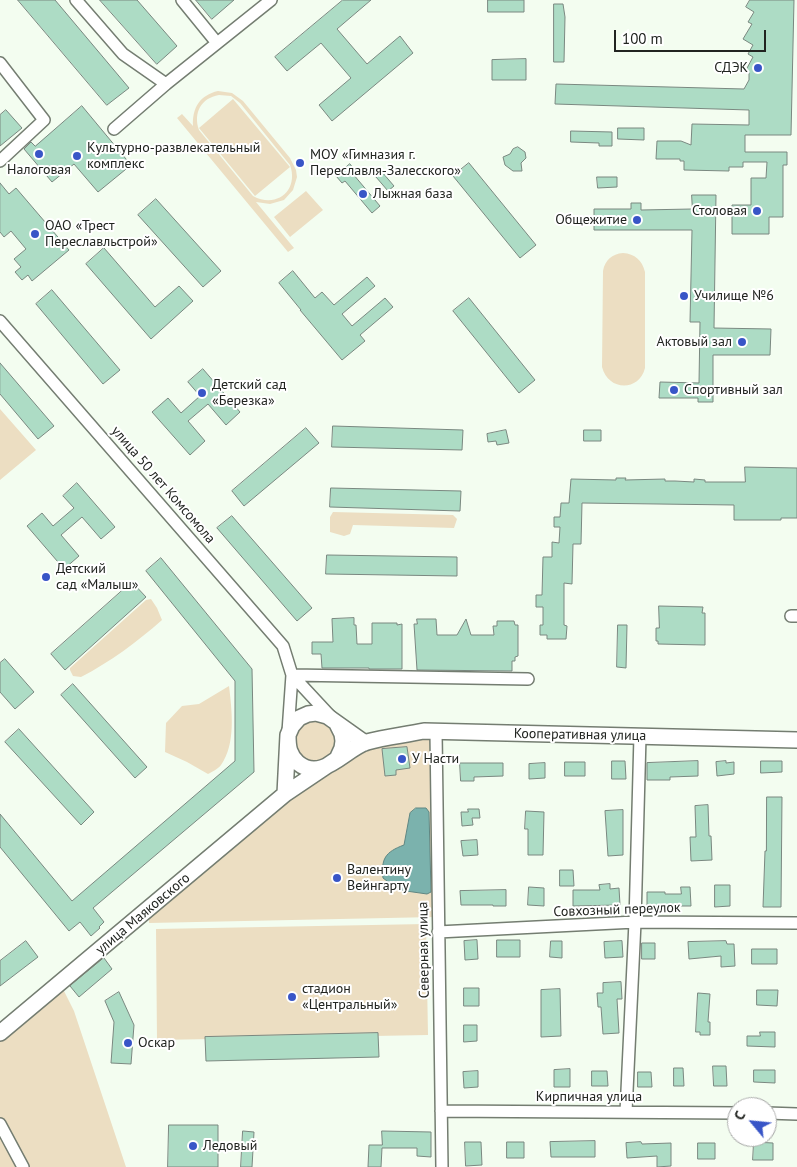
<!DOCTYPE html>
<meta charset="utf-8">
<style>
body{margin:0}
#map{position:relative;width:797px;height:1167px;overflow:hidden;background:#f3fdf0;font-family:"PT Sans",sans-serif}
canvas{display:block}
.north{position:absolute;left:727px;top:1097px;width:50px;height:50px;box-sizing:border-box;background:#fff;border:1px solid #a6a7a6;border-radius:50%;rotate:298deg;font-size:14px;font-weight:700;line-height:20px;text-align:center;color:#212420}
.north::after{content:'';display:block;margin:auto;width:18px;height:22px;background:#3855c7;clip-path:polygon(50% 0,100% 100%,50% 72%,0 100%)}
.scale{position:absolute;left:614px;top:30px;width:152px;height:22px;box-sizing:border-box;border:2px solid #212420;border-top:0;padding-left:6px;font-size:15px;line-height:18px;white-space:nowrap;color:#212420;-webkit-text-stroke:4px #fff;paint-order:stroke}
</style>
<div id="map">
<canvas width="797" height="1167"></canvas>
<div class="north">С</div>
<div class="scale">100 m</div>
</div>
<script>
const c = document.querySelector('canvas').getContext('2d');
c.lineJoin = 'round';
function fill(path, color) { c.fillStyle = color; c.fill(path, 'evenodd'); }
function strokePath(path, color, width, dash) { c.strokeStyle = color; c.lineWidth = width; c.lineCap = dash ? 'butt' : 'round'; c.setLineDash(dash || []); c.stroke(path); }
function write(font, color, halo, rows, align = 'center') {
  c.font = font + ' "PT Sans",sans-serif'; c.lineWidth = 4; c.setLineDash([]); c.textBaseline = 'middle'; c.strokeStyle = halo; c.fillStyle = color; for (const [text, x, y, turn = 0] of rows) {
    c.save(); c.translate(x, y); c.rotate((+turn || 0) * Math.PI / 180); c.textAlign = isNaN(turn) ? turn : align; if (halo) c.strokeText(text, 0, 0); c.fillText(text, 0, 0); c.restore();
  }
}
const green = new Path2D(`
 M218 91 232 93 243 101 290 158 296 170 297 177 293 190 284 200 270 204 256 202 294 248 288 252 177 118 182 114 193 126C192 108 200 95 218 91ZM219 95 231 96 240 103 290 165C299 190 277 209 253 196L199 130C193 113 201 98 219 95Z
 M233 99 290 167 255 196 199 128Z
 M306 191 323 210 290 237 274 217Z
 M623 253C635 254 642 260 645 272V368C639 392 608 391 602 367L603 271C605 260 612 254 623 253Z
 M0 409 36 450 0 480Z
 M333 512 453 515 457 519 454 528 353 525 350 534 344 536 330 532V517Z
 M151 599 157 608 162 620C137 642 110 662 81 677L73 676 70 670V668L146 600Z
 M229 686C232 711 236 744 221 765 218 769 212 772 208 774L187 762 165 752 166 723 182 706 199 704Z
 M302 718H327L340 748 313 767 293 755V727Z
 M432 736 435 917 149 923V913L287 798 367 746Z
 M426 924 428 1035 157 1040 156 929Z
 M64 991 74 1011 126 1167H0V1039L59 992Z`);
const water = new Path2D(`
 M416 808H426L429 812 431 892 427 894 399 890 383 878C381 859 385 852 404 845L410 813Z`);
const building = new Path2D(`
 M18 0H55L129 88 107 105Z
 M100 0H137L177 46 157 64Z
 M196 0H234L212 19Z
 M343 0H371L337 29 367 64 400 36 413 53 332 121 319 105 351 78 321 43 287 71 275 57Z
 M488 0H524V12H488Z
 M750 0H794L791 135H745V152H787V165H783V217H769V234H732V205H751V178H766L767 162H743V167H729V171L684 170V161H680V159H656L657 141H681L691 145 692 124 749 125V110L555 104 556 84 744 89 749 80V72L746 70 753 57 748 54 753 45 743 39 752 24 748 22 754 12 746 7Z
 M554 4H563L565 17 564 62H554Z
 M526 59V80H492V60Z
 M82 106 131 165 98 192 74 164 52 182 24 149 31 142 35 146Z
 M6 110 22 128 0 146V115Z
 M618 128H644V140L618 139Z
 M571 131 612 132V146H599V143L571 142Z
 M518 147 525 152 526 158 521 163 522 171H513L505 165 503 157 510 154 513 149Z
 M469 163 536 245 520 258 453 176Z
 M350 164 356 172 353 174 380 206 372 213 345 181 342 183 336 176Z
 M382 172 394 186 388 191 376 177Z
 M597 177H617V187L598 188Z
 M0 183 9 194 16 188 69 250 32 281 28 275 22 280 15 272 21 267 14 259 26 249 11 231 4 237 0 232Z
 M692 195H716L714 328 771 329 770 355H713V402H698V398H659L660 382 699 383 700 322H690L692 230H594V209H631V203H641V210L692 209Z
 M156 199 221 271 203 287 138 215Z
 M104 248 155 307 179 286 193 301 151 339 86 264Z
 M293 271 315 298 322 292 334 305 367 277 375 286 342 314 352 326 385 298 393 307 360 335 365 341 342 360 300 310H301L279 283Z
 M52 290 120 370 103 384 36 304Z
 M469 298 535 380 519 393 453 311Z
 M0 363 54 426 38 439 0 394Z
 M203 369 240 412 226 425 208 404 188 421 205 441 190 455 152 412 168 398 181 413 200 396 188 382Z
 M333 426 463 430 462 450 332 447Z
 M306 428 319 443 244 506 232 491Z
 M506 430 509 443 497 445 496 441 488 442 487 434Z
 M584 430H601V441H584Z
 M745 467 797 468V518H781V520H734V505L582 503 581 544H573L572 584 564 583V625L567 626 566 639H547V635H540V625H543V607H536V595H542L543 557H552V542L559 543 560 527H554V517H560L561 503H569L571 479 616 480V478H626L625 480 665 479V481H675L694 482V479L705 480V482H745Z
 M77 483 115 527 101 539 82 517 61 535 79 556 64 569 27 526 42 513 53 526 74 508 63 496Z
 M331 488 461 491 460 511 330 507Z
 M232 516 312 608 297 621 217 528Z
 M327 555 457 557V576L326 574Z
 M161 558 252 669 254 772 93 908 104 922 99 927 100 928 91 936 80 922 69 931 0 847V814L72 901 235 761V681L146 571Z
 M132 582 146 597 65 670 51 654Z
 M659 606 703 607 702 613H705V645L658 644V641H656V628H659Z
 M354 618V625H356L357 644H372V623H397V625L402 624V669H369V668H322L321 654H312V642H333L332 619Z
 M417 619H436L437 635H457L466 619 471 635H494L493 626H497V621H514L515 625H518V656L515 657V661H512V671L417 670 414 624H417Z
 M618 625H627L626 668 617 667Z
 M5 659 34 692 15 709 0 692V663Z
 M73 684 147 767 135 778 61 695Z
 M19 729 94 812 81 825 5 742Z
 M407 747 410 768 396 770V775L385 776 382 749Z
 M612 761H625L626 779H612Z
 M698 761V776L670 777V780H647V763Z
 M726 761V763L734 762V774L717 776 716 762Z
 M761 761H782V772L761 773Z
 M565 762H585V776H565Z
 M460 763H503V776L474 777V781H461Z
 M545 763V778L529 779V764Z
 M767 797H782L781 907H763L765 851H766Z
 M708 805 709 836H711L712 860 691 861 690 837H696L695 806Z
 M468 809H479L480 818H472L473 825 462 826 461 812H468Z
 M623 810V855L608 856 605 811Z
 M526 811 544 812 543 855H528V829H525Z
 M477 840 478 855 463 856 461 841Z
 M560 870H573L574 886H560Z
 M610 884V889L619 888 620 905 573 906V890H600L599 885Z
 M715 885H730V906L715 907Z
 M529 887 544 888V906L528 905Z
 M681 887H690L691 906H647V892H665V894H681Z
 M506 890V906H493V905H461L460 891Z
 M477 940 478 959 465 960 464 941Z
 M497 940H520V957H497Z
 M26 941 38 957 0 986V961Z
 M551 941H562V958L550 957Z
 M622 941 623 957 605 958 604 942Z
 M726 941 727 944H734L735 966 721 967V956L689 959 688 942Z
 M642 943H655V959H642Z
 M752 949H777V964H752Z
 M104 958 112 969 79 997 70 986Z
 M621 982 622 999H617L619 1033 603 1034 601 1007H598L597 993H603V983Z
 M464 988H479V1006H464Z
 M560 989 561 1036 541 1037V990Z
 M757 990H778L777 1006 757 1005Z
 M119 992 134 1025 131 1064 111 1063 114 1022 105 1001Z
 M698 993 710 994 708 1022H710V1035H700V1032H696Z
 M464 1025H477V1041L464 1042Z
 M760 1032H775V1047L747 1046V1036H760Z
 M378 1033 379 1057 206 1061 205 1037Z
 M713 1066H726L727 1086H714Z
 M674 1068H683L684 1086H674Z
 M570 1069V1087H554V1070Z
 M754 1070H775V1083L754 1082Z
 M478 1071V1087L464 1088 463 1072Z
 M592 1071H607L608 1086H592Z
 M638 1072H651L652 1087H638Z
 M169 1125H218V1167H168Z
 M243 1131 254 1132 252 1167H241Z
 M382 1131 431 1132V1157L417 1156V1148H382L381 1167H368L369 1145H382Z
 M595 1141V1157H551L550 1142Z
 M465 1142H481L482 1165 466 1166Z
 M507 1142H524V1158H507Z
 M641 1142 642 1144 671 1143V1166L657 1167V1156L627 1158 626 1143Z
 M754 1142 773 1143V1160H753Z
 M698 1143H715V1159H698Z`);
const minor = new Path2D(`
 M76 0 123 54 166 84
 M182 0 217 43
 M0 63 44 120 0 161
 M114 129 166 84 271 0
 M0 321 283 646 292 675 288 732
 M791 616H797
 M292 675 528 679
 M292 675 332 718
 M436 732 442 1167
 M438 932 635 922 797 923
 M441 1111 737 1113
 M626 1112 635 922 640 736
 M767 1113 797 1114
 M0 1124 23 1167`);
const major = new Path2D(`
 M288 735C288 747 289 755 298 763 322 783 346 748 367 742 385 737 405 735 424 731L797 740
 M285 794 288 735 292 726 299 718 308 714 316 713 327 716 365 743
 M0 1033 285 794 337 759 342 748 343 741 342 734 337 724`);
const markers = [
 [758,68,5,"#3855c7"],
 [39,154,5,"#3855c7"],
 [77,156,5,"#3855c7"],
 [300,163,5,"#3855c7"],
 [363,194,5,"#3855c7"],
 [757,211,5,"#3855c7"],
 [637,220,5,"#3855c7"],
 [35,234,5,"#3855c7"],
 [684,296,5,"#3855c7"],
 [742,342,5,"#3855c7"],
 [674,390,5,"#3855c7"],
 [202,393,5,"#3855c7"],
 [46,577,5,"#3855c7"],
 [402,759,5,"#3855c7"],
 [337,878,5,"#3855c7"],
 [292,997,5,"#3855c7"],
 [128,1043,5,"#3855c7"],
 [193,1146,5,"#3855c7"]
];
const poiNames = [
 ["СДЭК",748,68,"right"],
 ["Культурно-развлекательный",87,148],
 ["комплекс",87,164],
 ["МОУ «Гимназия г.",310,155],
 ["Переславля-Залесского»",310,171],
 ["Налоговая",39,170,"center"],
 ["Лыжная база",373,194],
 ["Столовая",747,211,"right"],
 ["Общежитие",627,220,"right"],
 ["ОАО «Трест",45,226],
 ["Переславльстрой»",45,242],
 ["Училище №6",694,296],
 ["Актовый зал",732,342,"right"],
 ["Детский сад",212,385],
 ["«Березка»",212,401],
 ["Спортивный зал",684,390],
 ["Детский",56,569],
 ["сад «Малыш»",56,585],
 ["У Насти",412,759],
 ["Валентину",347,870],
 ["Вейнгарту",347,886],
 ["стадион",302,989],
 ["«Центральный»",302,1005],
 ["Оскар",138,1043],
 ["Ледовый",203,1146]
];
const streetNames = [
 ["улица 50 лет Комсомола",163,485,49],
 ["Кооперативная улица",580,735,1],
 ["Совхозный переулок",617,910,-2],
 ["улица Маяковского",143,914,-40],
 ["Северная улица",424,950,-91],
 ["Кирпичная улица",589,1097]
];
fill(green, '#ecdec2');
fill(water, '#7bb2ad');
strokePath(water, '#608783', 1);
fill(building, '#addcc5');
strokePath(building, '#7a8880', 1);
strokePath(minor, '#747d71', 14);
strokePath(major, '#747d71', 18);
strokePath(minor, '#fff', 11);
strokePath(major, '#fff', 15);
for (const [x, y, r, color] of markers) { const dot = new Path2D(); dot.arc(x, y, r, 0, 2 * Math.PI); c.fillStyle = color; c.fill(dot); strokePath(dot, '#fff', 2); }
write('14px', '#212420', '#fff', poiNames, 'left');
write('14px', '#212420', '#fff', streetNames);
</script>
